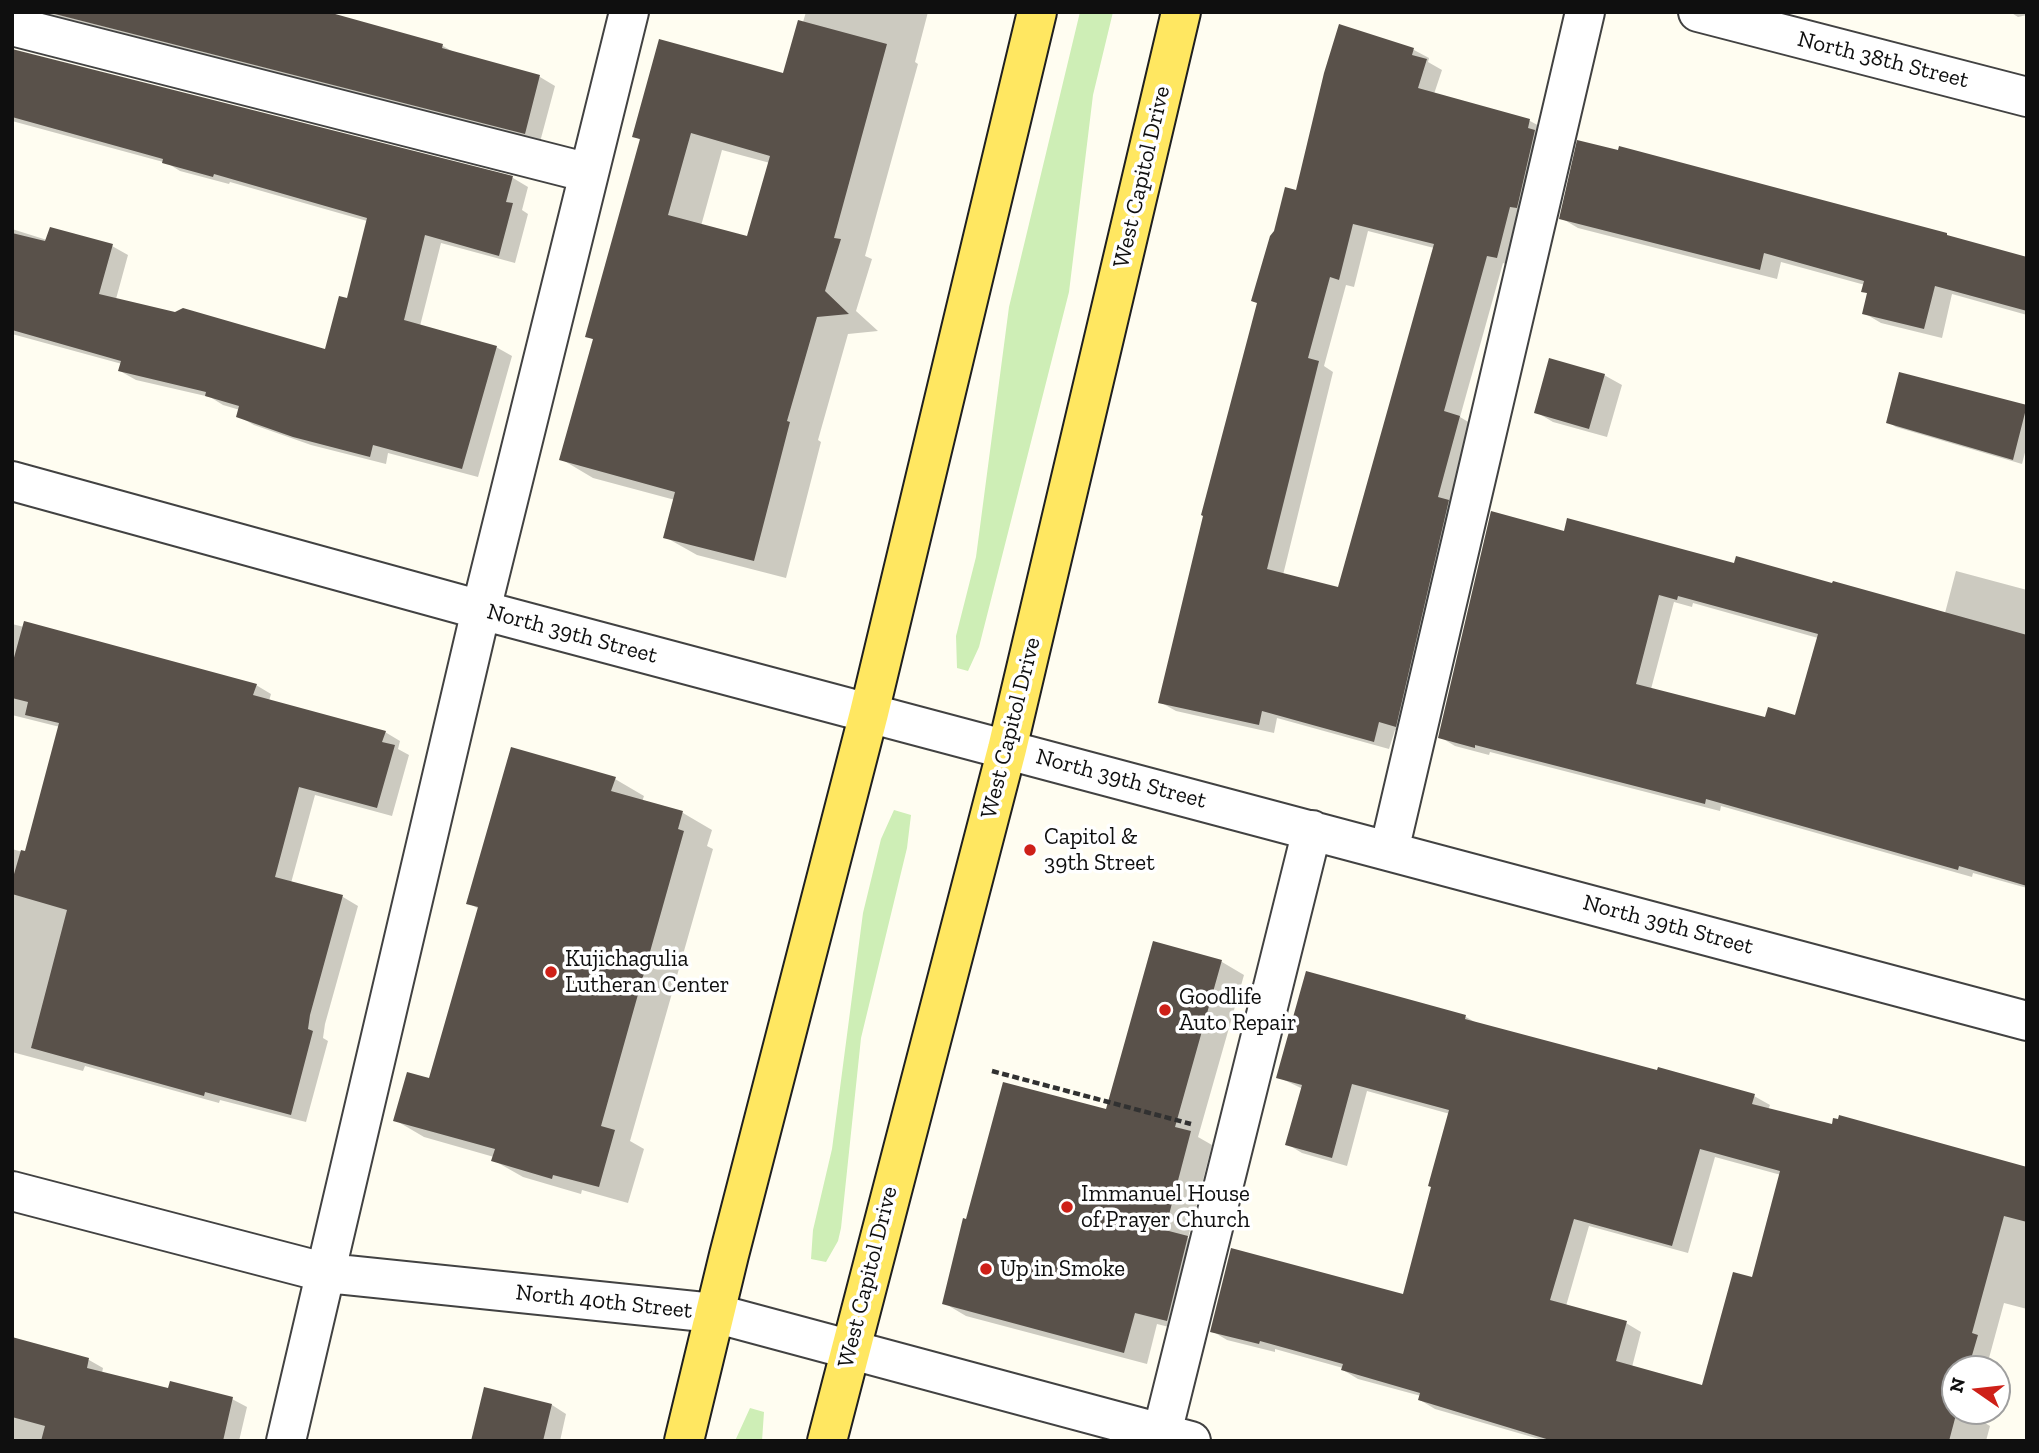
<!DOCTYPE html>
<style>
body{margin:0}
#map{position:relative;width:2039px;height:1453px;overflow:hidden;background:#fffdf1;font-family:"Zilla Slab",serif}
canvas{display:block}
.frame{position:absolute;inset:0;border:14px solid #0f0f0f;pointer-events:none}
.north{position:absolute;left:1941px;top:1355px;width:70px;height:70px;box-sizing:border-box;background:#fff;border:2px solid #9f9f9f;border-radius:50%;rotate:284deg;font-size:19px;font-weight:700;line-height:28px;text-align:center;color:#0f0f0f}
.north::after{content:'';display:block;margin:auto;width:24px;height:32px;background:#ce2018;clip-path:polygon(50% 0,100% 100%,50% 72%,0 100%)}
</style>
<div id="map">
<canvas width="2039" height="1453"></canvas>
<div class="frame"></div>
<div class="north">N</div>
</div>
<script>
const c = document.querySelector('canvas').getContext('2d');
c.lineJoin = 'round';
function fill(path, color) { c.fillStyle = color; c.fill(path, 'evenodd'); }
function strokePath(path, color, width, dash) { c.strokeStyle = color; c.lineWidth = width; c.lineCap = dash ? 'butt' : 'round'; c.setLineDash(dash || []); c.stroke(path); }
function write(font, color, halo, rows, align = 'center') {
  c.font = font + ' "Zilla Slab",serif'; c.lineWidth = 7; c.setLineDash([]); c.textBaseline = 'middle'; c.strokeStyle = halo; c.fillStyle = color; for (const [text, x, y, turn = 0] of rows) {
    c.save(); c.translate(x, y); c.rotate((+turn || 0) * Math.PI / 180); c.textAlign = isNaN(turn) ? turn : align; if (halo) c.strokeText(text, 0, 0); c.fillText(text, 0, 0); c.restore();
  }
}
const green = new Path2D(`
 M1080 12H1113L1093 95 1069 292 979 647 968 671 957 668 956 636 976 557 1009 307Z
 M894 810 911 815 907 848 861 1038 841 1228 838 1241 826 1262 811 1259 813 1230 832 1149 863 913 881 839Z
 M750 1408 764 1412 762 1441H735Z`);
const shadow = new Path2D(`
 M12 12H321L443 46 457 54 540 77 555 86 540 142Z
 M806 12H928L915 62 918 64 865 256 872 259 856 311 878 331 848 334 818 440 821 442 786 578 697 555 665 537 675 500 593 478 561 459 594 340 587 336 642 141 634 136 787 76ZM722 150 770 163 748 238 701 226Z
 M2010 12H2027V15L2018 17Z
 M1340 27 1414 50 1429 58 1428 62 1442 70 1434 94 1530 121 1545 129 1512 266 1503 263 1460 417 1475 426 1411 734 1395 730 1389 749 1277 718 1274 733 1176 711 1160 702 1298 192ZM1368 231 1434 248 1339 590 1283 575 1333 372 1324 366 1346 285 1354 287Z
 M12 50 513 178 528 187 522 210 528 214 515 263 441 243 420 326 496 347 512 356 478 477 388 453 386 464 311 445 254 425 238 416 240 410 223 405 210 397 136 380 120 371 122 364 12 334V229L47 240 112 246 128 255 116 299 326 352 348 300 367 221 230 182 229 184 180 171 167 163 12 121Z
 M1561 218 2027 258V315L1952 294 1942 338 1881 323 1864 313 1869 294 1863 291 1865 285 1781 262 1777 279 1578 228Z
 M1604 375 1622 385 1607 437 1553 422 1536 412Z
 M2027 406V445L2022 464 1896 427 1888 422Z
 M1565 534 1735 565 1945 613 1956 571 2027 590V888L1973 873 1972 877 1721 806 1720 811 1490 752 1489 755 1455 746 1440 737ZM1674 602 1692 607 1693 603 1818 638 1796 717 1766 719 1651 689Z
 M12 624 256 685 271 694 269 701 385 732 400 741 398 749 409 755 392 816 315 795 291 883 343 897 358 906 325 1024 323 1038 328 1041 306 1122 220 1100 219 1103 85 1066 83 1071 12 1052V849L26 853 60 727 12 715Z
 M615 779 644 796 642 802 683 813 712 830 707 846 713 849 630 1141 644 1149 628 1203 582 1190 581 1194 523 1177 493 1160 494 1157 424 1137 395 1120 430 1080 479 909 468 903Z
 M1154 943 1222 962 1244 975 1198 1137 1212 1145 1188 1238 1210 1251 1189 1332 1157 1324 1147 1364 966 1316 944 1303 1107 1111Z
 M1307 973 1466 1017 1480 1025 1754 1096 1770 1105 1768 1110 2027 1168V1309L2004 1303 1986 1369H1955V1411H1975L1973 1416 1990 1426 1986 1441H1546L1435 1409 1420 1400 1421 1396 1358 1379 1343 1370V1368L1275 1349V1352L1227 1340 1212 1331 1404 1296 1450 1114 1367 1091 1347 1166 1302 1153 1287 1144 1303 1089 1278 1077ZM1715 1157 1781 1175 1753 1279 1704 1387 1632 1367 1641 1332 1626 1323 1566 1306 1589 1226 1688 1253Z
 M12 1340 89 1360 103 1368 102 1373 170 1390 232 1399 247 1407 239 1441H12Z
 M552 1405 566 1414 560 1441H473Z`);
const building = new Path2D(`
 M47 12H328L443 44 442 48 540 75 525 134Z
 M798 20 887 44 834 238 841 239 825 291 849 314 817 317 787 421 790 422 754 561 663 538 675 492 559 460 593 339 585 337 640 139 632 137 659 39 783 73ZM691 133 770 156 747 236 668 215Z
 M1339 24 1414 48 1412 55 1427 59 1418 88 1530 119 1528 128 1535 130 1517 208 1510 207 1497 258 1487 256 1444 411 1460 416 1438 497 1449 500 1396 727 1379 722 1374 742 1262 711 1259 725 1158 703 1203 516 1201 515 1257 303 1251 301 1270 236 1274 231 1285 187 1296 190 1324 73ZM1353 224 1434 244 1338 587 1267 569 1319 361 1308 358 1330 277 1339 280Z
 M12 49 513 176 506 202 513 203 499 256 425 235 404 320 497 346 462 469 373 445 370 457 293 437 236 417 239 406 205 396 206 392 118 371 121 361 12 330V233L45 241 50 227 113 244 99 294 175 312 183 308 325 349 339 296 347 298 367 218 214 174 213 177 162 163 163 159 12 117Z
 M1577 140 1618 150 1619 146 1947 233V235L2027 257V311L1935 286 1924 329 1862 314 1867 293 1861 292 1864 281 1764 253 1760 270 1559 219Z
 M1549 358 1605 374 1589 429 1534 413Z
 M1899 372 2027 405 2013 460 1886 423Z
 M1491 511 1564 531 1567 518 1734 563 1736 556 1832 583 1833 581 2027 635V886L1959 866 1958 870 1706 799 1705 804 1475 745V748L1438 738ZM1659 595 1677 600 1678 596 1818 634 1795 715 1768 707 1765 717 1636 684Z
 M24 621 257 684 253 695 386 731 382 742 395 745 377 808 299 787 275 877 343 895 310 1015 308 1029 313 1031 291 1115 205 1092 204 1096 31 1048 67 910 12 894V881L21 850 25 851 59 723 25 715 28 702 12 698V665Z
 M511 747 616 777 611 791 683 811 678 829 684 831 601 1126 615 1130 599 1187 553 1175 552 1179 491 1161 495 1149 393 1121 407 1072 429 1078 478 907 466 904Z
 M1153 941 1222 960 1175 1127 1191 1131 1165 1230 1188 1236 1167 1321 1135 1313 1124 1353 942 1304 963 1218 966 1219 1003 1082 1106 1109Z
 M1306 971 1466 1015 1465 1019 1657 1070 1658 1067 1755 1094 1752 1104 1832 1124 1833 1118 1838 1119 1839 1115 2027 1167V1222L2004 1216 1972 1333 1978 1335 1968 1369H1955V1411H1957L1949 1441H1553L1418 1400 1420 1393 1341 1370 1343 1364 1260 1341 1259 1344 1210 1332 1231 1248 1403 1294 1431 1187 1428 1186 1449 1110 1352 1084 1332 1158 1285 1145 1302 1085 1276 1078ZM1700 1149 1780 1171 1752 1277 1733 1272 1702 1385 1616 1361 1627 1321 1550 1300 1574 1219 1672 1246Z
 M12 1337 89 1358 87 1368 168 1388 170 1381 233 1397 223 1441H41L45 1426 12 1417Z
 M484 1387 552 1404 543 1441H471Z`);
const path = new Path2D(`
 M992 1071 1191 1124`);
const minor = new Path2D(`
 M1698 12 2027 97
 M12 26 589 173
 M12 481 481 610 2027 1021
 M1389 851 1585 12
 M12 1191 327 1273 714 1313 1191 1441
 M286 1441 481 610 629 12
 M1160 1441 1312 830`);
const major = new Path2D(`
 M684 1441 729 1255 869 713 1037 12
 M827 1441 1007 749 1181 12`);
const markers = [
 [1030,850,7,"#ce2018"],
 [551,972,7,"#ce2018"],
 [1165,1010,7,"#ce2018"],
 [1067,1207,7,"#ce2018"],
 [986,1269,7,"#ce2018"]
];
const streetNames = [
 ["North 38th Street",1883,60,14],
 ["West Capitol Drive",1142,177,-77],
 ["North 39th Street",572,634,15],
 ["West Capitol Drive",1011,728,-76],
 ["North 39th Street",1121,779,15],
 ["North 39th Street",1668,925,15],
 ["West Capitol Drive",868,1277,-76],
 ["North 40th Street",604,1302,6]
];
const poiNames = [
 ["Capitol &",1044,837],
 ["39th Street",1044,863],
 ["Kujichagulia",565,959],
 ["Lutheran Center",565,985],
 ["Goodlife",1179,997],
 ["Auto Repair",1179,1023],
 ["Immanuel House",1081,1194],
 ["of Prayer Church",1081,1220],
 ["Up in Smoke",1000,1269]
];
fill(green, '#ceeeb6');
fill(shadow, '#0003');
fill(building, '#59514a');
strokePath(minor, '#424242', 42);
strokePath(major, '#202020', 42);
strokePath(path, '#313131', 4.5, [7, 3.5]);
strokePath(minor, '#fff', 38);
strokePath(major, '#ffe761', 38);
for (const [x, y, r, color] of markers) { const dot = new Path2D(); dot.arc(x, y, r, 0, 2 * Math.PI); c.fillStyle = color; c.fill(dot); strokePath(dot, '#fff', 2.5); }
write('23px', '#0f0f0f', '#fff', streetNames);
write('23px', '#0f0f0f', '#fff', poiNames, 'left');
</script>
